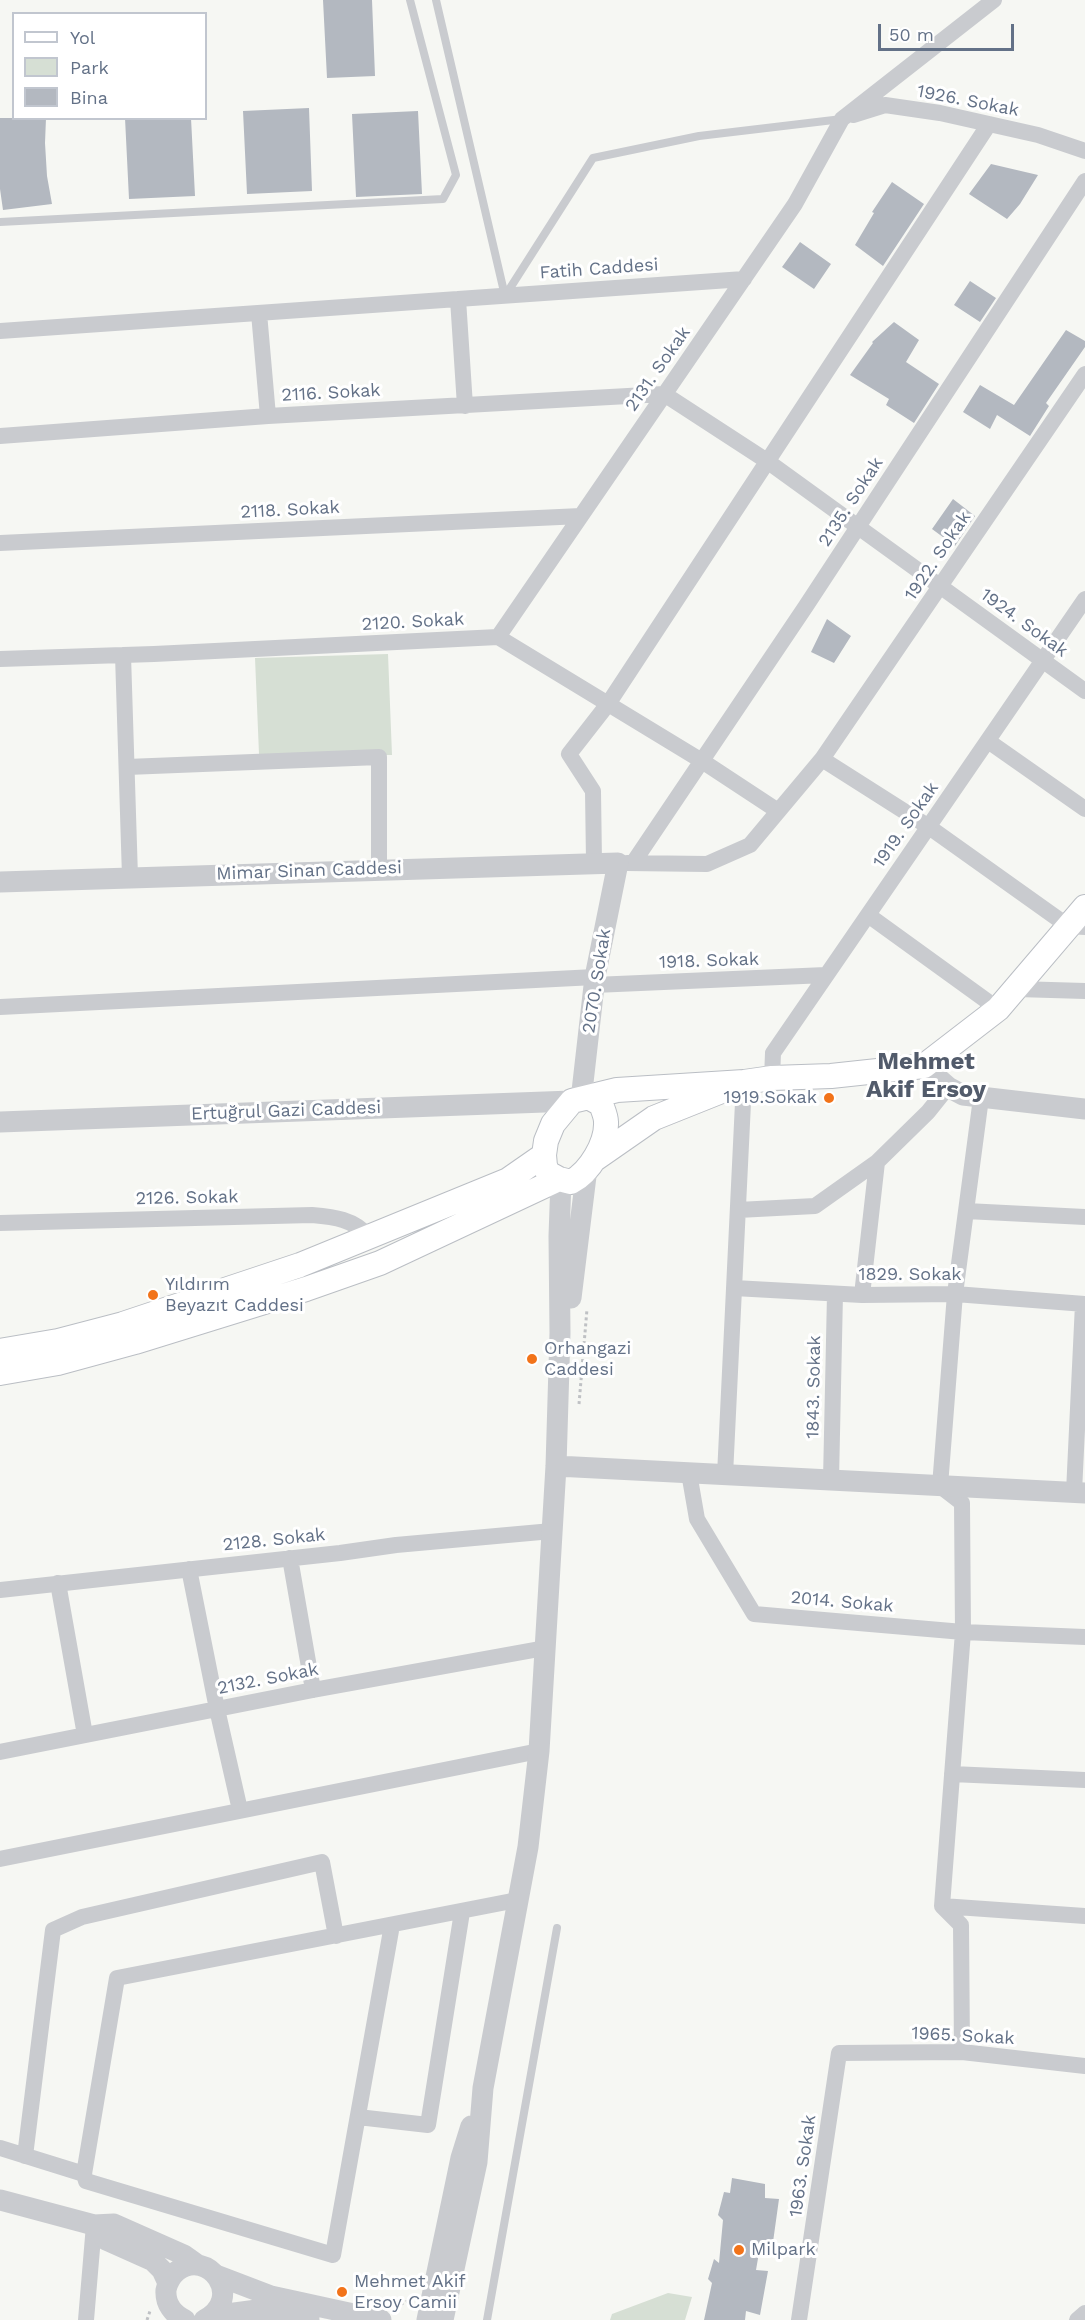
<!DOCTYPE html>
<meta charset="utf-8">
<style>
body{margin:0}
#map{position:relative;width:1085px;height:2320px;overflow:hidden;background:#f6f7f3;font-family:"Work Sans",sans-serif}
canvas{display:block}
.legend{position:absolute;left:12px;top:12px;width:195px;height:108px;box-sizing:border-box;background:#fff;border:2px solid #c1c6cf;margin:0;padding:8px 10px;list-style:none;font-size:18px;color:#637187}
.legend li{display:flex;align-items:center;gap:12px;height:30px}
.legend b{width:30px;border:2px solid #c1c6cf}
.scale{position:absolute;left:878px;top:24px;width:136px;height:27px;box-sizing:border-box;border:3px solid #637187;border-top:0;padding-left:8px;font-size:18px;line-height:21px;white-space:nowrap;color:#637187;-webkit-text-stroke:4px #fff;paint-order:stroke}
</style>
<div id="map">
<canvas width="1085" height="2320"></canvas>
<ul class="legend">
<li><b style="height:8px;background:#fff"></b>Yol</li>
<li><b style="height:16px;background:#d6dfd4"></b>Park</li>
<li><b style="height:16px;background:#b3b8c0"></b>Bina</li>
</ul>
<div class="scale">50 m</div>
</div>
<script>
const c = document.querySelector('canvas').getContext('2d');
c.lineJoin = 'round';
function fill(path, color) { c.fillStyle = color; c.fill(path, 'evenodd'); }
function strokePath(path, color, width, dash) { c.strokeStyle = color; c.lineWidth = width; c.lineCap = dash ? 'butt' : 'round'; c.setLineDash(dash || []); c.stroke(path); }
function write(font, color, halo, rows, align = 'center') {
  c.font = font + ' "Work Sans",sans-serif'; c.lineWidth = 6; c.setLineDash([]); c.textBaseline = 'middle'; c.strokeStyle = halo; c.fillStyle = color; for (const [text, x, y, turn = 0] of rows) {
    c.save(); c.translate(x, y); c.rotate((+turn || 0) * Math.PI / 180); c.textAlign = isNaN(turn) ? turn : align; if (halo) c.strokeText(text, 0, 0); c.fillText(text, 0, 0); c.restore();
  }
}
const green = new Path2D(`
 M388 654 392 755 259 754 255 658Z
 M668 2293 692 2297 685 2320H610L612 2314Z`);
const building = new Path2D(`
 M323 0H372L375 76 327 78Z
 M309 108 312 191 247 194 243 111Z
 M418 111 422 194 356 197 352 114Z
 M0 118H46L45 143 47 176 52 204 3 210 0 189Z
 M125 118H191L195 196 129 199Z
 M991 164 1038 175 1020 204 1007 219 969 194Z
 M892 182 924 204 883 266 855 245 874 213 872 212Z
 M800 242 831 264 814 289 782 267Z
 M970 281 996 298 980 322 954 305Z
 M894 322 919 340 906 362 939 384 914 423 886 405 889 399 850 375 873 343 872 342Z
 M1066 330 1085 341V347L1046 403 1049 406 1030 436 997 415 990 429 963 412 980 385 1014 405Z
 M953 499 975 516 955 546 932 529Z
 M827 619 851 636 834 663 811 652Z
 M732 2178 765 2184V2198L779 2199 773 2242 761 2241 756 2270 768 2271 760 2315 746 2311 745 2320H704L712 2283 708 2279 714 2259 719 2263 723 2220 718 2215 724 2192 730 2193Z`);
const path = new Path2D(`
 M579 1404 587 1309
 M395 2307 410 2300
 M147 2320 150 2311`);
const service = new Path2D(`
 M436 0 505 296
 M0 222 443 199 456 175 410 0
 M505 296 593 158 699 136 842 119
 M487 2320 557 1928`);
const minor = new Path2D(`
 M853 115 885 105 940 113 1038 135 1085 151
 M458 299 465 406
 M259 313 268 416
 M0 331 744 279
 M0 436 268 416 664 394 767 461 1085 691
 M0 543 581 516
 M498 637 795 204 842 119 994 0
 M123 655 130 877
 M0 659 154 654 498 637 702 761 778 811
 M988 741 1085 809
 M822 759 1085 374
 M127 767 379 757V869
 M594 862 593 791 569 754 608 704 989 124
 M627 863 707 864 750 845 822 759 929 827 1068 926 1085 927
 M633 863 806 606 1085 181
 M868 915 998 1009
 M594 985 826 975
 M1017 989 1085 991
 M0 1007 595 977
 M772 1078 773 1053 1085 599
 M738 1210 815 1206 877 1162 928 1112 948 1087
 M966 1211 1085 1217
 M0 1223 312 1215C334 1217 354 1219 369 1237
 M734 1288 862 1295 955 1294 1085 1304
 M862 1295 877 1162
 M689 1473 697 1519 754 1614 963 1632 1085 1637
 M725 1475 744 1082
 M831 1480 835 1294
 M1074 1492 1083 1304
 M290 1558 313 1690
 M189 1569 217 1709 240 1810
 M58 1583 85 1735
 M0 1590 340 1553 396 1545 552 1531
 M0 1752 313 1690 545 1648
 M952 1774 1085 1780
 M0 1859 539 1751
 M942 1906 1085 1916
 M392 1925 333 2255 86 2181 84 2174 117 1978 517 1900
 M962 2052 961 1925 942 1906 963 1632 962 1503 940 1486 955 1294 981 1098
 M358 2117 428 2125 462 1912
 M0 2148 84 2174
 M25 2156 53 1930 82 1917 322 1862 336 1936
 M86 2320 94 2225
 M799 2320 839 2053 962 2052 1085 2066
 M1077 2320 1085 2313`);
const tertiary = new Path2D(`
 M0 882 618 863 595 977 581 1100
 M924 1066 948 1087 963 1095 1085 1109
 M0 1122 572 1101
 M571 1298 587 1168
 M556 1466 1085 1493
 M0 2200 94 2225 114 2224 184 2255 198 2265
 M94 2225 106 2240 153 2261 162 2270 168 2283
 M216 2275 271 2296 381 2320
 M212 2316 257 2310 309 2320
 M185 2320C173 2314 165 2304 166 2290 167 2283 172 2275 177 2271 208 2247 246 2298 204 2320
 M427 2320 461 2158 471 2126
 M443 2320 477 2162 483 2088 528 1847 539 1751 556 1466 560 1333 559 1236 561 1180`);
const secondary = new Path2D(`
 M590 1098 601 1104C603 1110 606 1116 606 1122 607 1143 590 1172 571 1182L559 1179 548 1173 545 1166 544 1155 546 1141 553 1124 572 1101 617 1090 744 1082 772 1078 831 1076 924 1066 998 1009 1085 907
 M595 1159 654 1118 724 1090
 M0 1351 58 1341 123 1324 300 1265 508 1180 544 1155
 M0 1373 58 1363 135 1342 306 1289 380 1263 559 1179`);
const markers = [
 [829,1098,6,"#f27319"],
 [153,1295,6,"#f27319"],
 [532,1359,6,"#f27319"],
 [739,2250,6,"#f27319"],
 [342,2292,6,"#f27319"]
];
const streetNames = [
 ["1926. Sokak",968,101,11],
 ["Fatih Caddesi",599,269,-4],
 ["2131. Sokak",658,369,-55],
 ["2116. Sokak",331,393,-3],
 ["2135. Sokak",851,502,-57],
 ["2118. Sokak",290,510,-3],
 ["1922. Sokak",938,556,-56],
 ["2120. Sokak",413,622,-3],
 ["1924. Sokak",1024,623,36],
 ["1919. Sokak",906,825,-55],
 ["Mimar Sinan Caddesi",309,871,-2],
 ["1918. Sokak",709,961,-2],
 ["2070. Sokak",597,981,-81],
 ["Ertuğrul Gazi Caddesi",286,1111,-2],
 ["2126. Sokak",187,1198,-1],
 ["1829. Sokak",910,1275],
 ["1843. Sokak",814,1387,-89],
 ["2128. Sokak",274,1540,-6],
 ["2014. Sokak",842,1602,5],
 ["2132. Sokak",268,1679,-11],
 ["1965. Sokak",963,2036,3],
 ["1963. Sokak",803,2166,-82]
];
const poiNames = [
 ["1919.Sokak",817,1098,"right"],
 ["Yıldırım",165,1285],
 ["Beyazıt Caddesi",165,1306],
 ["Orhangazi",544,1349],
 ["Caddesi",544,1370],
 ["Milpark",751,2250],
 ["Mehmet Akif",354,2282],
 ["Ersoy Camii",354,2303]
];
const districtNames = [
 ["Mehmet",926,1062],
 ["Akif Ersoy",926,1090]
];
fill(green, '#d6dfd4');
fill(building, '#b3b8c0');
strokePath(secondary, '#babec4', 26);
strokePath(path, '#bfc1c4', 3, [3, 3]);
strokePath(service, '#c9cbcf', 8);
strokePath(minor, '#c9cbcf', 16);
strokePath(tertiary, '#c9cbcf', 21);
strokePath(secondary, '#fff', 24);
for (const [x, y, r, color] of markers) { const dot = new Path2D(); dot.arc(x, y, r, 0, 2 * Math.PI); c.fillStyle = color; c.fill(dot); strokePath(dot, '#fff', 2); }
write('18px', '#637187', '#fff', streetNames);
write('18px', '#637187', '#fff', poiNames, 'left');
write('bold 24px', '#525b6b', '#fff', districtNames);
</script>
